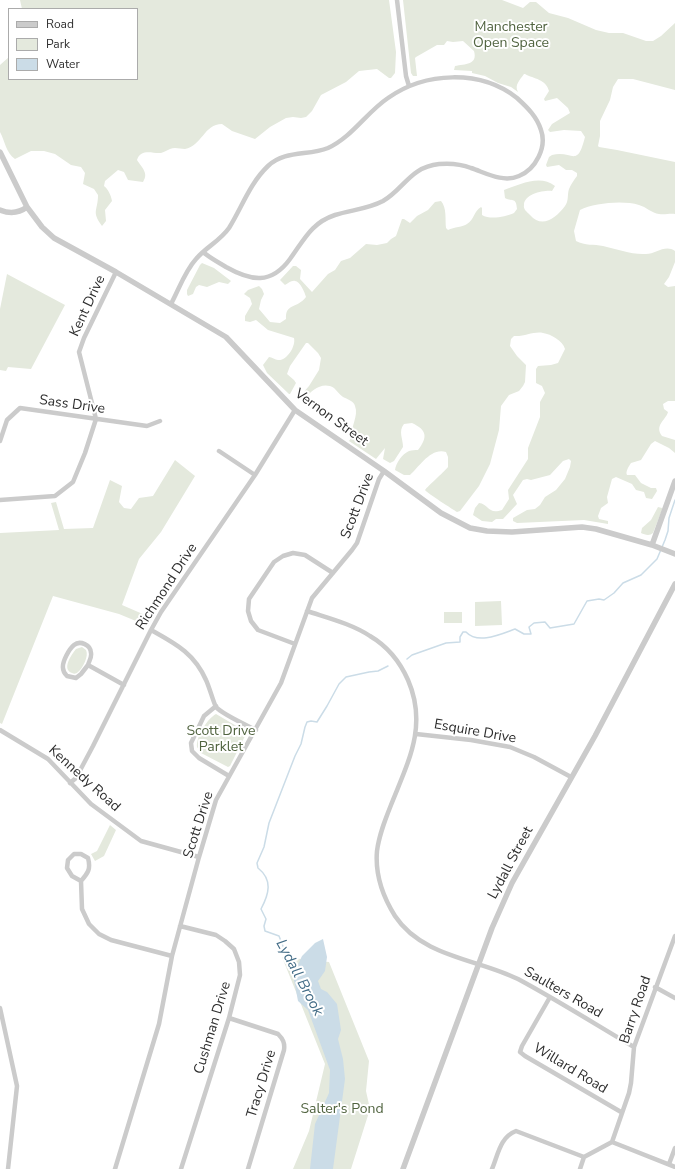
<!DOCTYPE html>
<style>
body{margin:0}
#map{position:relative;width:675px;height:1169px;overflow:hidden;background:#fff;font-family:"Nunito Sans",sans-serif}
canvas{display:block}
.legend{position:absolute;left:8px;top:8px;width:130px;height:72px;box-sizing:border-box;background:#fff;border:1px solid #ababab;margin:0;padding:5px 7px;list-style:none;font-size:12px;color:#2e2e2e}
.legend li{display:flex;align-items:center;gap:8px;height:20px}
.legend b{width:20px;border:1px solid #ababab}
</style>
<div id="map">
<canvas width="675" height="1169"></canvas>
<ul class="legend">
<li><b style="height:5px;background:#cbcbcb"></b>Road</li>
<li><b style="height:11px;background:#e4e9dd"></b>Park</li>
<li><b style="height:11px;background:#cbdce7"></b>Water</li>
</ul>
</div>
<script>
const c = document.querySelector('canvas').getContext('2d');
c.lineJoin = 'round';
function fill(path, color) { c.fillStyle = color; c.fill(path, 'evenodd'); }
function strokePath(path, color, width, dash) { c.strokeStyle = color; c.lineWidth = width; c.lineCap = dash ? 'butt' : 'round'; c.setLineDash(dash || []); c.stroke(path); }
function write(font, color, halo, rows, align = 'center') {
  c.font = font + ' "Nunito Sans",sans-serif'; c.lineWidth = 4; c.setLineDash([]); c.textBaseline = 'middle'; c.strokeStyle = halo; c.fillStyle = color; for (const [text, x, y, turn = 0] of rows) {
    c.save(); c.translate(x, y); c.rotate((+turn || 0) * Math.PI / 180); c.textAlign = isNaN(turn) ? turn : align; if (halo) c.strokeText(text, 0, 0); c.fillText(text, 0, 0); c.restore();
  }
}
const green = new Path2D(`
 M20 0H389L396 52 395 73 391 78H389L377 69 359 71 346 82 321 95 312 111 306 117 301 118 293 117 286 118 270 127 255 139 232 131 222 124C204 124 202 146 185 149 180 149 175 147 170 149 167 150 165 152 161 153 153 154 141 148 137 160 142 168 149 173 143 182L128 180 124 172 118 170 105 181 104 186C108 189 111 195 112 201L105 210 106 221 102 226C91 211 98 211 98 195L94 189 83 184 85 173 81 167 71 165 55 154 44 151H31L15 159C6 153 5 141 0 132V65L9 57V79H137V9H22Z
 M403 0H502L523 8 530 2H536L549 13 568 18 596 30 609 33H623L646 41H653L661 36 675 23V90L633 79H618L613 87 610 100 600 121V136L598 146 599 147 617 150 675 162V214C670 213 665 215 659 214 652 213 646 207 639 205 623 200 594 203 580 210L574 231 576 241C585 246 594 244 603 246 617 249 632 255 646 254 656 254 665 244 675 251V262L669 277 664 284 668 287 675 286V401H668L663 404 664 409 668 412C666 420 654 425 662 436L675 440V453L669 448 655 441 651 444 641 460 631 463C629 466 625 472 627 475H635L641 483 651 488H656L657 491 652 499 646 498 644 492 636 490 632 484 616 477 612 479 607 497 608 503 601 508 598 516 599 519 608 521V524L584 520 517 523 513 521V518L527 510 535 509 540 505 545 497 556 490 565 479 570 467 571 461 569 459 563 461 550 475 531 480 527 479 523 480 513 495 517 504 503 519H496L492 522 482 521 473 515 475 508 479 503C489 504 488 515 502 510L509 499 508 490 528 459V448L540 417V402L545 393 542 386 536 383V369L538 366 551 365 558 363 565 349C563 341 551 334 543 333 534 331 524 337 514 336L511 339 510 346 517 356 526 365 525 382 523 386 519 391 509 395 501 406 499 430 490 464 479 486 460 511 457 512C454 510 427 493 425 490 428 486 443 473 448 467V457L446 452C431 447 419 467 410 475H404L395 470C396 463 402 454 409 451 412 450 415 450 418 450 428 437 427 430 412 423L404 424C398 431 403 439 403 447L394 461 390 463 383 459 385 448 376 459 349 441 352 437C350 427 359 416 355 406 354 401 347 399 343 397 339 394 337 391 334 388 323 381 311 390 305 399H302V394L309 386 319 370 321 358 318 353 308 343H306L290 366 287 374 294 380 296 383 290 394H289L267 373 263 365 269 357C272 357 275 360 278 360 287 361 296 346 294 338L268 330 256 320 250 322 245 321V316L252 304 250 298 244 294 248 290 259 286 262 289 264 294 261 300 259 309 270 322 280 323 286 319C285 303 297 309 306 297 305 293 300 281 295 281 292 280 287 284 285 285L280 280 293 266H296L301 270 300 279 312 292 328 274 335 270 341 261 350 258 366 244 377 245 387 243 391 239 396 236 402 219H404L410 223 417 216 428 210 435 202 441 201C447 208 445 219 446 228L448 230C454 227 463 227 467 224 474 220 474 211 481 207L482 208V215C490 220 505 217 514 213L517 209C516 197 513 202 505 198L504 190C519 185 540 174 555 186L552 191C544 190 524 194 524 205 523 209 527 212 530 215 542 229 556 218 565 206 569 201 567 195 569 189 571 184 574 180 577 176V173L572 170H566L559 165 547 167 546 165 549 157 552 155C573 150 577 169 585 137L581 131 564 130 550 132 548 130 552 124 570 113 568 108 557 98 545 101 544 99 549 91C546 79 534 79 525 74H524C520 80 514 85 518 92L511 87 498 83 485 76 472 73V71L454 70 455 66C465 64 478 65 474 51L463 41 453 42 447 41 444 45H437L416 57 415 58 417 76H413L411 73Z
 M202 263 214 268 231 281 228 284 219 282 207 287 199 285 196 287 193 294 188 296 187 294V290L200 265Z
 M7 274 65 305 31 369 8 367 6 371 0 370V309Z
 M175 460 195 476 161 532 139 559 122 605 152 618 148 626 119 614 53 596 2 724 0 723V533L59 530 51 503 56 502 64 529 93 528 110 480 122 486 119 502 124 508 131 509 139 498 153 496Z
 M658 507 662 508V510L653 533C650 536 645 535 641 533L642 528 651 520Z
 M501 601 502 625 475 626V602Z
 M444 612H462V623H444Z
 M82 647 86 650C89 656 83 668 78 672 76 674 74 674 72 673 61 669 72 654 76 649Z
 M216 714 245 731 246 734 230 766 228 767 201 753 197 747C196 737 207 719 216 714Z
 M110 825 116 830 104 856 95 861 91 854 97 851Z
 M282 957 329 962 369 1061 366 1091 370 1109 351 1169H293L309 1131 325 1064Z`);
const water = new Path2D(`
 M323 939 327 957 325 971 318 981 321 989 327 992 337 1004 341 1030 338 1039 343 1059 345 1079 333 1169H310L315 1124 329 1093 330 1070 308 1010 298 1001 293 975 302 956 315 943Z`);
const stream = new Path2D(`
 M407 659 412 655 446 643 460 642V637L463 632H466C478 645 501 634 515 629L524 634H531L529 627 534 623 545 622 550 628 574 624 587 601 599 599 604 600 614 593 623 583 641 575 657 559 665 540 668 531 669 518 675 500
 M296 969 290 964 279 936 265 931 264 926 266 919 261 909C269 894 273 880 258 868L257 863 264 847 269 823 295 756 301 744 305 727 307 722 311 721 317 722 327 706 339 684 346 677 369 672 378 671 388 666`);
const minor = new Path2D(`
 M397 0 406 76 409 86
 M171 304C179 289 185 271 196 259 206 247 220 241 229 228 242 207 250 183 268 166 285 150 308 156 328 148 352 137 367 112 388 98 425 72 480 69 517 98 528 108 537 117 541 130 547 147 536 169 519 176 503 183 486 173 471 168 461 164 450 163 439 164 410 167 404 189 383 201 368 209 351 210 335 215 311 223 304 240 290 259 271 285 251 281 226 267 218 262 210 258 203 252
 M0 441 7 420 20 408 147 426 160 421
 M219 451 255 475
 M0 500 55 496 73 482 85 453 96 419 79 352 84 338 116 272
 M307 611C328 618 352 624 370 636 387 646 400 662 408 680 428 726 408 762 391 805 385 820 379 835 377 851 375 874 383 897 395 916 422 957 478 959 518 979 557 1000 595 1024 634 1047
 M151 630C176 644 194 653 206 680 209 686 214 704 216 707 222 714 246 725 256 730
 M295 644 258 630 251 621 248 611 249 599 274 562 283 556 293 553 305 555 333 573
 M88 665 81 674 76 678 67 676C65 674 63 672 63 668 62 662 69 649 74 645 80 640 91 645 91 653 92 657 89 661 88 665L124 685
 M216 706 204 716 191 743 192 751 199 758 229 776
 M0 730 48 759 91 804 141 841 199 857
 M416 734 471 740 510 747 534 757 571 777
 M70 783 76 778 93 746 151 630 161 612 255 475 295 410
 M81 881 72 876 67 868 68 860 74 854H81L88 858C91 869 88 873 81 881L82 909 89 924 99 934 111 940 172 956
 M180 926 216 935 225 941 234 949 239 962 240 975 229 1018 181 1169
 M655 987 675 998
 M550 997 522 1046 520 1052 525 1056 621 1112
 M0 1008 17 1086 8 1169
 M229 1018 278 1034C283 1039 285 1043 284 1050L248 1169
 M612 1142 675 1167
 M669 1164 675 1148
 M115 1169 159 1024 172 956 199 857 216 800 281 683 312 598 352 550 357 543 379 479 384 471
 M492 1169C498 1155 500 1137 516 1131L584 1157
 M580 1169 584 1157 612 1142 629 1093 631 1083 634 1047 675 936`);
const tertiary = new Path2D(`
 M0 152 27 207 42 227 54 238 116 272 226 337 295 410 384 471 441 513 470 528 487 531 512 532 582 527 596 529 652 545 675 554
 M0 210C10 214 19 213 27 207
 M652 545 675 481
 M403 1169 492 928 512 883 595 736 675 584`);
const parkNames = [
 ["Manchester",511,28],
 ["Open Space",511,44],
 ["Scott Drive",221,732],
 ["Parklet",221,748],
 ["Salter's Pond",342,1110]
];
const streetNames = [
 ["Kent Drive",88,306,-65],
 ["Sass Drive",72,405,8],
 ["Vernon Street",331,418,36],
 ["Scott Drive",358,506,-69],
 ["Richmond Drive",167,587,-57],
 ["Esquire Drive",475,732,10],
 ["Kennedy Road",84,779,42],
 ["Scott Drive",199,825,-72],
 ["Lydall Street",511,863,-62],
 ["Saulters Road",563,993,30],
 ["Barry Road",636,1010,-71],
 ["Cushman Drive",213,1028,-73],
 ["Willard Road",570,1069,31],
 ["Tracy Drive",262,1084,-73]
];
const waterNames = [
 ["Lydall Brook",299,978,62]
];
fill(green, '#e4e9dd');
fill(water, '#cbdce7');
strokePath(stream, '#cbdce7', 1.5);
strokePath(minor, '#cbcbcb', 4.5);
strokePath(tertiary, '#cbcbcb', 5.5);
write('14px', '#516440', '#fff', parkNames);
write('14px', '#2e2e2e', '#fff', streetNames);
write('italic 15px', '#446d87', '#fff', waterNames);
</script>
